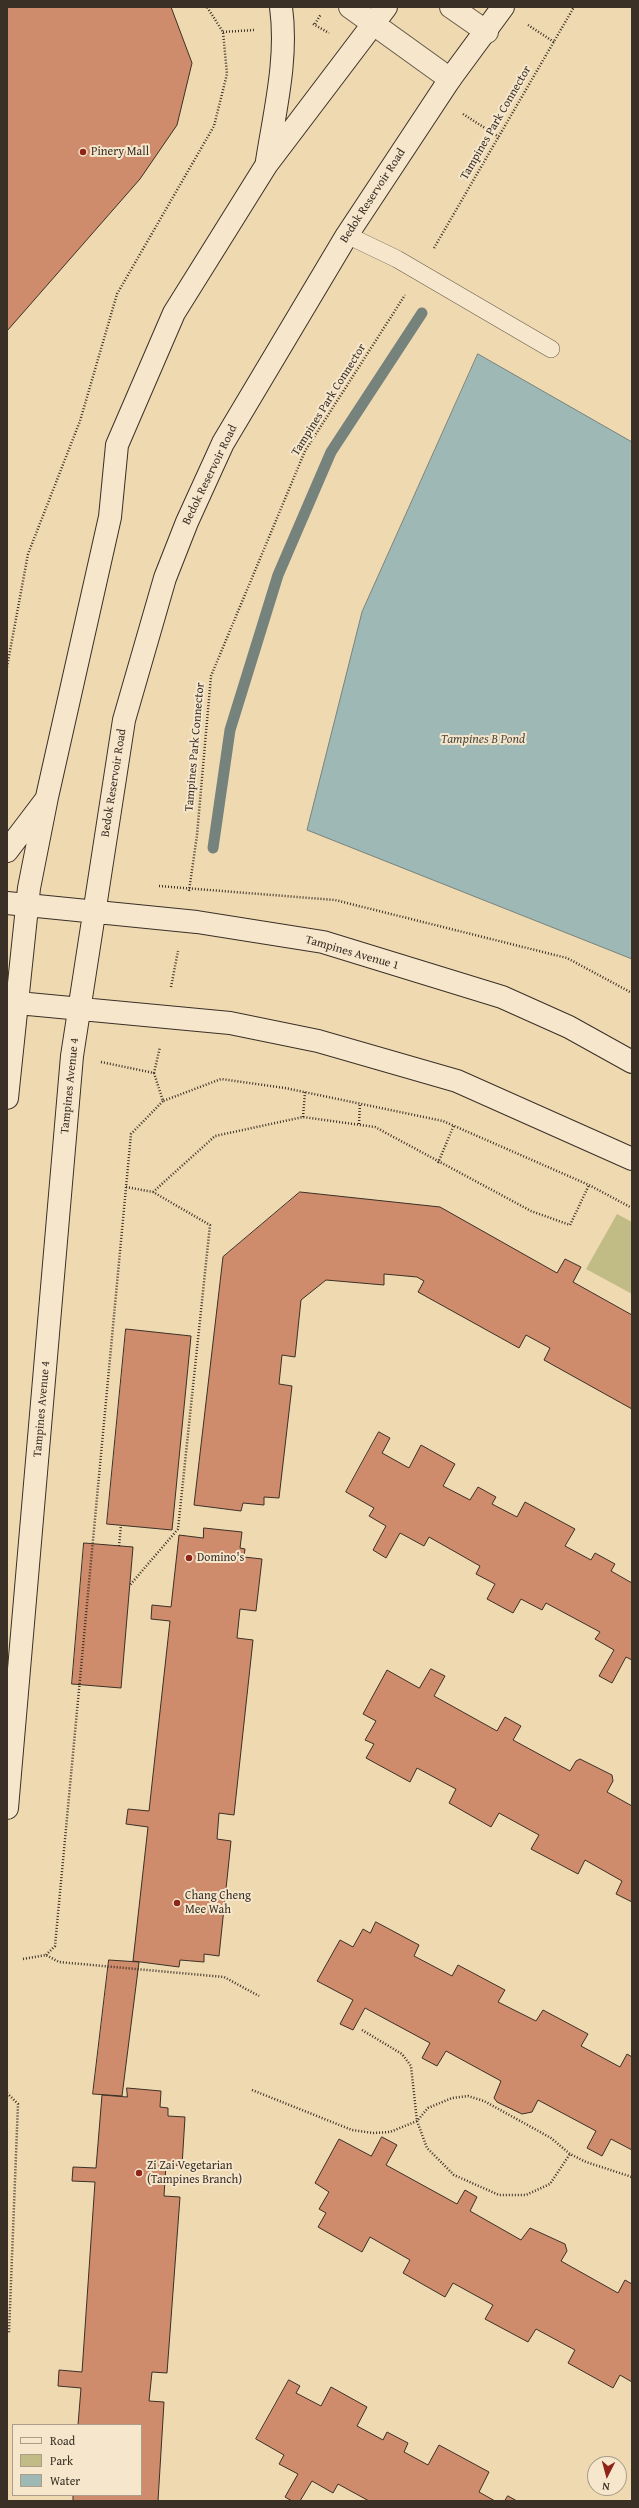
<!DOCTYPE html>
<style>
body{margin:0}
#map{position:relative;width:639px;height:2508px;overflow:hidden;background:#efd9b1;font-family:"Gentium Book Plus",serif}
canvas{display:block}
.frame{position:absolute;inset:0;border:8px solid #3a3026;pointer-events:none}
.legend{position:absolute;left:12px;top:2424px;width:130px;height:72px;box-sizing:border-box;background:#f5e6cc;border:1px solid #aa9d8a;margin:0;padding:5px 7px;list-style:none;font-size:12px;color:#3a3026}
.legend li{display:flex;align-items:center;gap:8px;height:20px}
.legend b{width:20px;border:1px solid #aa9d8a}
.north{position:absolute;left:587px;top:2456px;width:40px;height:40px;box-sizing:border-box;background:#f5e6cc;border:1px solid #aa9d8a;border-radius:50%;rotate:186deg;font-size:11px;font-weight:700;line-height:16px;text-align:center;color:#3a3026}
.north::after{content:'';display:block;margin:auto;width:14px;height:18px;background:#8f2418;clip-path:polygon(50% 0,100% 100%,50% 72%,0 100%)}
</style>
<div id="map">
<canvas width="639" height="2508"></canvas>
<div class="frame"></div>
<ul class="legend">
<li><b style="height:5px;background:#f5e6cc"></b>Road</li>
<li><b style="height:11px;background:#c1bc86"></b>Park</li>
<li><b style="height:11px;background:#9eb8b6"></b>Water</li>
</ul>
<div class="north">N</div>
</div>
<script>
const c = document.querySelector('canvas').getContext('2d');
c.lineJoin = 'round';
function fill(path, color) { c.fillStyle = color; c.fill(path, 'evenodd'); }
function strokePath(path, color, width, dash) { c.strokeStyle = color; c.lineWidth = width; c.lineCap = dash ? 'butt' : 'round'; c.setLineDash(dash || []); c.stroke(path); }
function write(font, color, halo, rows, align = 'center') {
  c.font = font + ' "Gentium Book Plus",serif'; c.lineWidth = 4; c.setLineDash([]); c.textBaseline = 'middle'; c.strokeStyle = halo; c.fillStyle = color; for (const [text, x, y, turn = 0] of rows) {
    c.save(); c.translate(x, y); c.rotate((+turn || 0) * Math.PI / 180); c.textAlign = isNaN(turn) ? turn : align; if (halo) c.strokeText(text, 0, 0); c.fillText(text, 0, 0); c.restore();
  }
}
const green = new Path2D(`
 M617 1214 632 1222V1294L586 1269Z`);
const water = new Path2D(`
 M478 354 632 442V959L307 830 362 612Z`);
const stream = new Path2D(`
 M213 848 230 730 278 575 331 452 422 313`);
const building = new Path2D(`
 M7 7H171L192 63 177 125 140 179 7 331Z
 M300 1192 440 1207 557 1273 565 1259 581 1267 573 1282 632 1315V1409L544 1360 550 1348 526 1335 519 1348 418 1292 424 1281 417 1277 384 1274V1285L326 1280 301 1300 295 1357 282 1355 279 1384 292 1386 279 1498 264 1497V1505L243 1503 241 1511 194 1505 223 1257Z
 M126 1329 191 1336 172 1530 107 1524Z
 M379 1432 390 1438 382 1453 409 1468 421 1445 455 1464 443 1486 470 1500 478 1487 496 1497 492 1504 517 1517 525 1502 575 1529 565 1546 591 1560 595 1553 615 1564 611 1571 632 1583V1660L626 1657 612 1683 599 1676 614 1650 595 1639 600 1632 546 1603 542 1610 521 1599 513 1613 487 1599 495 1584 476 1574 480 1566 429 1537 424 1546 400 1533 386 1558 373 1550 386 1526 369 1516 374 1508 346 1492Z
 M204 1528 242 1532 240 1548 245 1549 244 1557 262 1559 256 1611 240 1609 237 1638 253 1640 234 1815 219 1813 217 1839 231 1841 219 1956 204 1954V1962L180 1960 179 1967 133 1961 148 1827 126 1824 128 1809 149 1811 170 1621 151 1619 152 1605 171 1607 179 1535 203 1538Z
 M84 1543 133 1547 121 1688 72 1684Z
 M431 1669 445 1676 434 1696 497 1731 505 1717 521 1726 513 1740 570 1771 576 1761 580 1759 612 1775 613 1781 607 1792 632 1806V1902L616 1894 622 1881 585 1860 578 1874 531 1849 539 1835 499 1813 491 1827 449 1803 456 1789 417 1768 410 1782 366 1758 374 1744 365 1740 376 1721 363 1714 387 1670 419 1688Z
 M376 1922 419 1945 414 1956 452 1976 458 1965 505 1990 498 2002 536 2021 543 2010 588 2034 581 2046 620 2067 627 2054 632 2057V2150L611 2139 602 2156 587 2148 596 2131 538 2100 532 2112 522 2114 497 2102 494 2098 501 2081 446 2051 437 2066 422 2058 430 2043 365 2008 353 2030 340 2024 353 2000 317 1981 340 1940 353 1947 363 1929 370 1933Z
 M109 1960 139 1962 122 2096 93 2094Z
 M127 2088 161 2091 160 2107 168 2108V2116L185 2117 182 2166 166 2164 164 2196 180 2197 167 2373 152 2372 149 2401 164 2402 158 2501H73V2495H141V2425H78L81 2388 58 2386 59 2370 82 2372 95 2182 72 2181 73 2167 96 2168 102 2095 127 2097Z
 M382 2137 397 2145 386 2165 457 2204 465 2190 477 2197 470 2211 521 2240 530 2228 565 2244 567 2251 561 2261 618 2293 625 2280 632 2284V2382L620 2375 613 2388 568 2363 575 2350 536 2329 528 2342 485 2319 493 2305 453 2283 445 2297 403 2273 410 2260 370 2237 362 2252 318 2227 326 2213 319 2209 329 2192 315 2183 339 2139 371 2156Z
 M289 2380 300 2386 296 2393 321 2406 331 2387 367 2407 357 2426 383 2440 387 2432 408 2443 404 2452 428 2465 439 2445 489 2472 479 2492 495 2501H369L338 2484 333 2493 312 2481 300 2501H292L285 2497 298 2474 279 2464 284 2455 256 2439Z
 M508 2496 517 2501H505Z`);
const path = new Path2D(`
 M313 24 329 33
 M315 24 321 14
 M528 25 554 42
 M223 32 254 30
 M463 114 499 137
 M434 248 574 7
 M7 667 28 554 80 421 117 294 214 126 227 74 223 32 207 7
 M159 886 335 900 567 958 632 993
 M189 891 197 835 211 676 305 451 405 295
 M171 987 178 951
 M101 1062 154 1073 160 1047
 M154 1073 163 1101 221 1079 285 1088 443 1121 589 1185 632 1208
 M303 1117 305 1092
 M359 1124 360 1103
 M438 1163 454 1125
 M126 1187 153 1192 210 1225 178 1529 130 1585
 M153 1192 215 1136 303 1117 375 1127 531 1211 570 1225 589 1185
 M119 1546 121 1525
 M46 1955 55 1946 131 1134 163 1101
 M23 1959 46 1955 59 1962 224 1977 259 1996
 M362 2030 402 2054 411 2066 417 2121 427 2148 454 2175 499 2195H526L550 2184 570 2154
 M252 2090 352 2130 373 2133 390 2132 417 2121 428 2108 452 2098 468 2096 484 2101 551 2138 570 2154 586 2162 632 2177
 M7 2093 18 2104 9 2333`);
const service = new Path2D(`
 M347 235 397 259 551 349`);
const minor = new Path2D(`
 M350 7 450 79
 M451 7 487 32`);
const secondary = new Path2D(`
 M267 161C275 110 288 58 281 7
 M7 851 45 801
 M7 903 197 922 323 942 502 997 569 1027 632 1062
 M7 1002 230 1023 318 1041 457 1081 632 1159
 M7 1098 29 888 47 797 110 517 117 445 174 313 267 164 386 7
 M7 1808 72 1056 124 720 165 578 187 522 223 443 347 235 450 79 503 7`);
const markers = [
 [83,152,4,"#8f2418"],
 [189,1558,4,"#8f2418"],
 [177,1903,4,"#8f2418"],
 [139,2173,4,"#8f2418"]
];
const streetNames = [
 ["Tampines Park Connector",496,123,-60],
 ["Bedok Reservoir Road",373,196,-57],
 ["Tampines Park Connector",329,400,-58],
 ["Bedok Reservoir Road",210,475,-64],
 ["Tampines Park Connector",195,747,-85],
 ["Bedok Reservoir Road",114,783,-81],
 ["Tampines Avenue 1",352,953,16],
 ["Tampines Avenue 4",70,1086,-84],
 ["Tampines Avenue 4",42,1409,-85]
];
const poiNames = [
 ["Pinery Mall",91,152],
 ["Domino's",197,1558],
 ["Chang Cheng",185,1896],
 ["Mee Wah",185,1910],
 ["Zi Zai Vegetarian",147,2166],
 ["(Tampines Branch)",147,2180]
];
const waterNames = [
 ["Tampines B Pond",483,740]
];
fill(green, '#c1bc86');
fill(water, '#9eb8b6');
strokePath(water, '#76827c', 1);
strokePath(stream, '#76827c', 11);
fill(building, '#cf8c6c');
strokePath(building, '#3a3026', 1);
strokePath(service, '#675a49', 18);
strokePath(minor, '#675a49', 24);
strokePath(secondary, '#3a3026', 24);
strokePath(path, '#3a3026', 2.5, [1, 2]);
strokePath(service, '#f5e6cc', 17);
strokePath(minor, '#f5e6cc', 22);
strokePath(secondary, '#f5e6cc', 22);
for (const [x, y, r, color] of markers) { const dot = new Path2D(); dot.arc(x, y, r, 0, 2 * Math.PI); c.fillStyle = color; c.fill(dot); strokePath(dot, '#f5e6cc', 1.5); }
write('12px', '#3a3026', '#f5e6cc', streetNames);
write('12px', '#3a3026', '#f5e6cc', poiNames, 'left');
write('italic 13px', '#4e4b43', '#f5e6cc', waterNames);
</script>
